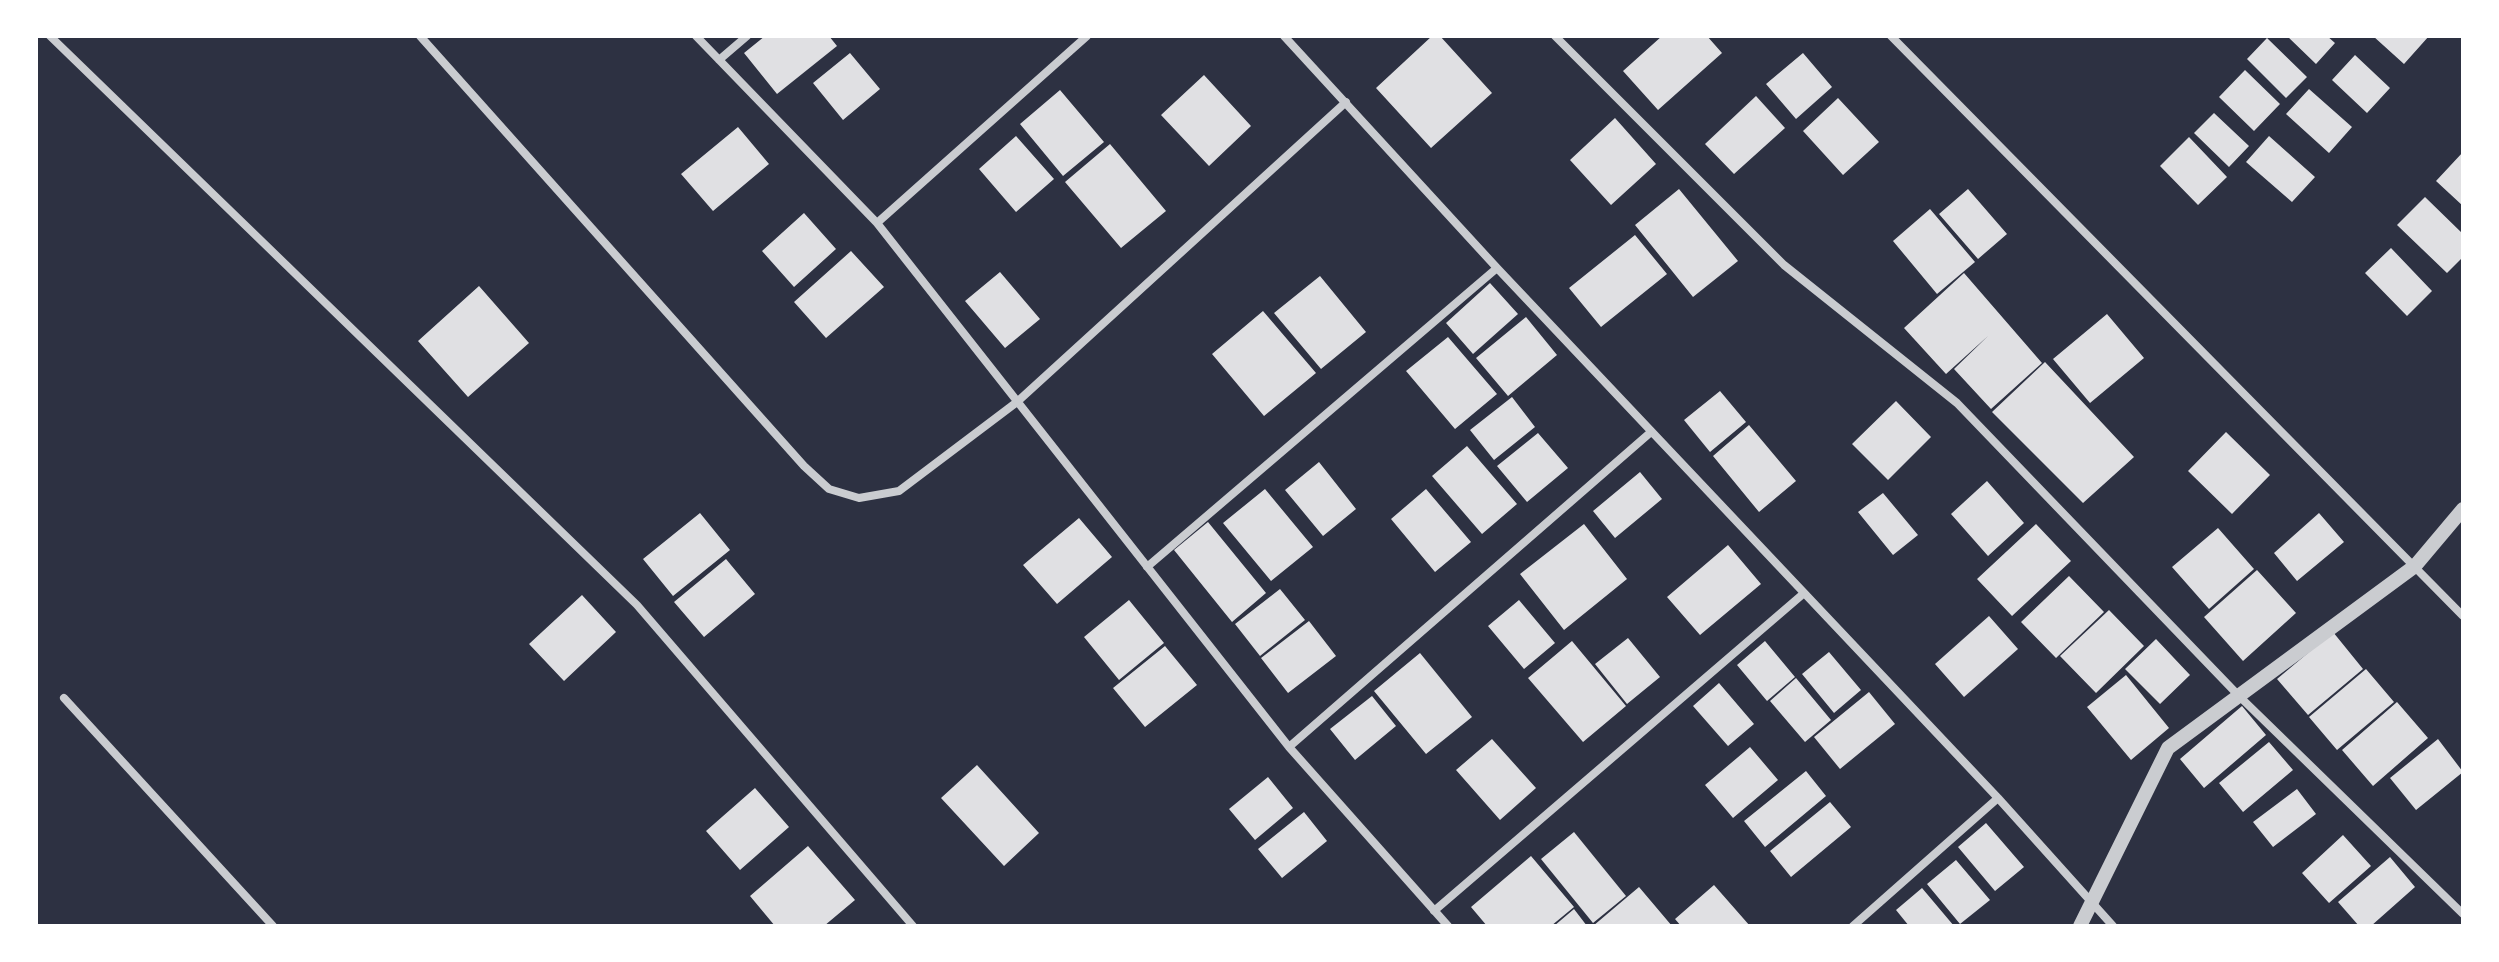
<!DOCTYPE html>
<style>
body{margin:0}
#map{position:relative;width:2499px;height:962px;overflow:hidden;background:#2d3142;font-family:Figtree,sans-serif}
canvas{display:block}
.frame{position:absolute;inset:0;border:38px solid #fff;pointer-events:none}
</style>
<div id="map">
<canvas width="2499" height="962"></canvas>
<div class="frame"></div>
</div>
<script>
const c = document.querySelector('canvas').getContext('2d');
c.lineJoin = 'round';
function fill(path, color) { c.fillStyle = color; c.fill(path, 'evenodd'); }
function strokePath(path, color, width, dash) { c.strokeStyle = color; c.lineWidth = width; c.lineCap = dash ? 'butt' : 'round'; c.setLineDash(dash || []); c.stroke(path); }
const building = new Path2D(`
 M765 36H829L837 46 777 94 744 53Z
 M1432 36H1440L1492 93 1431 148 1376 88Z
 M1662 36H1707L1722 53 1658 110 1623 71Z
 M2287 36H2327L2335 43 2316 64Z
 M2373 36H2429L2404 64Z
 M2267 38 2307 77 2286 98 2247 59Z
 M850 53 880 89 843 120 813 83Z
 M1803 53 1832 87 1796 119 1766 84Z
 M2355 55 2390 88 2367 113 2332 80Z
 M2245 70 2280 104 2254 131 2219 97Z
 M1204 75 1251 126 1209 166 1161 115Z
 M2309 89 2352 127 2329 153 2286 114Z
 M1060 90 1104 142 1063 176 1020 124Z
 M1756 96 1785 128 1734 174 1705 144Z
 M1838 98 1879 142 1843 175 1803 131Z
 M2214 113 2249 146 2229 167 2194 133Z
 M1615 118 1656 164 1611 205 1570 160Z
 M738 127 769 164 713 211 681 174Z
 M1016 136 1054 179 1016 212 979 169Z
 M2269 136 2315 177 2292 202 2246 162Z
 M2189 137 2227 177 2198 205 2160 166Z
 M1110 144 1166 211 1121 248 1065 182Z
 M2463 152V206L2436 181Z
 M1679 189 1738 261 1693 297 1635 225Z
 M1968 189 2007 234 1978 259 1939 214Z
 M2425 197 2463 234V257L2447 273 2397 225Z
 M1930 209 1975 262 1937 294 1893 241Z
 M804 213 836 249 794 287 762 251Z
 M1635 235 1667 274 1601 327 1569 288Z
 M2391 248 2432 291 2407 316 2365 273Z
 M851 251 884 287 826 338 794 302Z
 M1000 272 1040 319 1005 348 965 301Z
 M1964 273 2042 363 1991 409 1954 369 1988 336 1946 374 1904 328Z
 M1320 276 1366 332 1321 369 1274 313Z
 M1490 283 1518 314 1473 354 1446 323Z
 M479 286 529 343 468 397 418 341Z
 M1263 311 1316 373 1264 416 1212 354Z
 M2107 314 2144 358 2090 403 2053 359Z
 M1526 317 1557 355 1508 396 1476 358Z
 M1448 337 1497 394 1455 429 1406 371Z
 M2045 362 2134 457 2083 503 1992 412Z
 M1720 391 1746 422 1710 452 1684 420Z
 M1512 397 1535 427 1494 460 1470 430Z
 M1896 401 1931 437 1888 480 1852 444Z
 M1749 425 1796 481 1759 512 1713 456Z
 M2226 432 2270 475 2232 514 2188 471Z
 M1538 433 1568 468 1527 502 1497 466Z
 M1467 446 1517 504 1482 534 1432 476Z
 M1319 462 1356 509 1323 536 1285 490Z
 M1640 472 1662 499 1615 538 1593 511Z
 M1987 481 2024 523 1988 556 1951 514Z
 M1265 489 1313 547 1271 581 1223 523Z
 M1426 489 1471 542 1435 572 1391 519Z
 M1883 493 1918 535 1893 555 1858 512Z
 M700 513 730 550 673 596 643 559Z
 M2319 513 2344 542 2297 581 2274 553Z
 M1079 518 1112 557 1057 604 1023 565Z
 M1208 522 1266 593 1232 622 1174 550Z
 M1584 524 1627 579 1564 630 1520 574Z
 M2036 524 2071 561 2012 616 1977 579Z
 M2218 528 2254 569 2209 609 2172 567Z
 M1728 545 1761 584 1700 635 1667 597Z
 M726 559 755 594 704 637 674 602Z
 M2257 570 2296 613 2243 661 2204 617Z
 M2069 576 2104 612 2056 658 2021 622Z
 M1280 589 1305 620 1260 656 1235 624Z
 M582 595 616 632 564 681 529 644Z
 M1129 600 1164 643 1119 680 1084 637Z
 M1519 600 1555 643 1524 669 1488 626Z
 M2109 610 2144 646 2096 693 2060 656Z
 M1989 616 2018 649 1964 697 1935 664Z
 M1309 621 1336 656 1288 693 1261 658Z
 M2333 632 2363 669 2308 715 2277 679Z
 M1628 638 1660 677 1627 704 1595 664Z
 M2156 639 2190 675 2160 704 2125 669Z
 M1572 641 1626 706 1583 742 1528 678Z
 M1765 641 1795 677 1767 701 1737 665Z
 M1165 646 1197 685 1145 727 1113 688Z
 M1829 652 1861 690 1834 713 1802 674Z
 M1420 653 1472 717 1426 754 1374 691Z
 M2366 669 2394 702 2337 750 2309 717Z
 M2126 675 2169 728 2131 760 2087 707Z
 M1796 678 1831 720 1805 742 1770 701Z
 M1719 683 1754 724 1728 746 1693 706Z
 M1869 692 1895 724 1840 769 1814 737Z
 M1372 696 1396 726 1355 760 1330 729Z
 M2397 702 2428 738 2373 786 2342 750Z
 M2242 706 2266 735 2204 788 2180 759Z
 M1492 739 1536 788 1500 820 1456 770Z
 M2438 739 2463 772 2416 810 2390 778Z
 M2269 742 2293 770 2243 812 2219 783Z
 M1750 747 1778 780 1733 818 1705 785Z
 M977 765 1039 833 1004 866 941 798Z
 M1806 771 1826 796 1765 847 1744 821Z
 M1268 777 1293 808 1255 840 1229 809Z
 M755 788 789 827 740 870 706 831Z
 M2297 789 2316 814 2273 847 2253 822Z
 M1830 802 1851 827 1791 877 1770 851Z
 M1304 812 1327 841 1282 878 1258 849Z
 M1986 823 2024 867 1995 891 1958 847Z
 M1574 832 1626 896 1593 923 1541 859Z
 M2343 835 2371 866 2329 903 2302 873Z
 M808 846 855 900 824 926H775L750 896Z
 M1531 856 1574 907 1551 926H1487L1471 907Z
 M2390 857 2415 887 2371 926H2359L2338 902Z
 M1956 860 1990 900 1960 924 1927 884Z
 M1714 885 1750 926H1681L1675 919Z
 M1639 887 1672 926H1593Z
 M1922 888 1954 926H1909L1896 910Z
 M1574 909 1587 926H1554Z`);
const minor = new Path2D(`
 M50 36 637 605 913 926
 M420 36 804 466 829 489 859 498 899 491 1017 402 1346 102
 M696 36 877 223 1289 747 1448 926
 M1284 36 1497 268 1998 798 2113 926
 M1555 36 1784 265 1957 403 2239 696 2463 914
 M1891 36 2463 616
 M719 60 747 36
 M877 223 1087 36
 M1147 567 1497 268
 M64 698 273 926
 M1289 747 1651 432
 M1434 911 1803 594
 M1853 926 1998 798`);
const tertiary = new Path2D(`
 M2080 926 2168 748 2415 566 2463 509`);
fill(building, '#e0e0e3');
strokePath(minor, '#caccd0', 8);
strokePath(tertiary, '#caccd0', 14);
</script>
